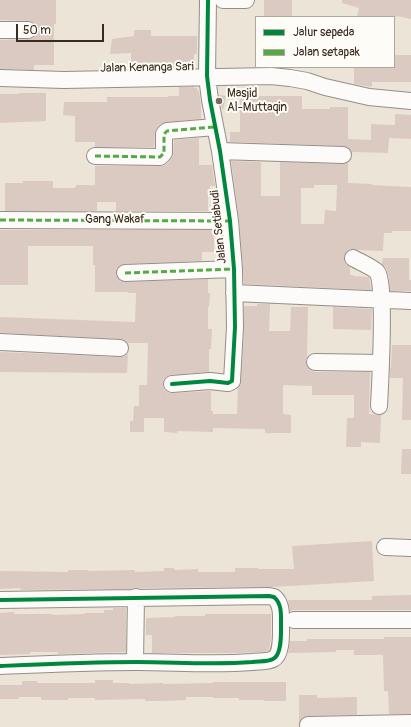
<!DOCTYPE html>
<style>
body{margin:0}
#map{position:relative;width:411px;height:727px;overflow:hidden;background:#ede4d8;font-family:Pangolin,sans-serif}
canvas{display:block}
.legend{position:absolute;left:255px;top:16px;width:140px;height:52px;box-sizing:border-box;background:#fdfcf7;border:1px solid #afa8a0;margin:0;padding:5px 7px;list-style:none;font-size:12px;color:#3b2a1e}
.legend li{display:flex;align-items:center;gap:8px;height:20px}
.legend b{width:20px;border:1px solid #afa8a0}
.scale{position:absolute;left:16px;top:24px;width:88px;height:18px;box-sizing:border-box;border:2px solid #3b2a1e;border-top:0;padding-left:5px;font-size:12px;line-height:14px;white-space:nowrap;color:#3b2a1e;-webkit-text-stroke:3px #fdfcf7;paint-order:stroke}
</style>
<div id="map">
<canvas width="411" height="727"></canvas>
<ul class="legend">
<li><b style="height:5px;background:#00873e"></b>Jalur sepeda</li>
<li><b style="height:5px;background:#55ab43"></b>Jalan setapak</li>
</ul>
<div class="scale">50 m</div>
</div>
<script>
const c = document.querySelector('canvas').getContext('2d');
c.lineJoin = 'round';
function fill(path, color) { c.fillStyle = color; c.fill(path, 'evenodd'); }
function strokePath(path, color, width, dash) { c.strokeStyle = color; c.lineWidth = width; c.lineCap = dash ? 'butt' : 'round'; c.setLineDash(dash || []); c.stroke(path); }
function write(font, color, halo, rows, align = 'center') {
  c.font = font + ' Pangolin,sans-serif'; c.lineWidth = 4; c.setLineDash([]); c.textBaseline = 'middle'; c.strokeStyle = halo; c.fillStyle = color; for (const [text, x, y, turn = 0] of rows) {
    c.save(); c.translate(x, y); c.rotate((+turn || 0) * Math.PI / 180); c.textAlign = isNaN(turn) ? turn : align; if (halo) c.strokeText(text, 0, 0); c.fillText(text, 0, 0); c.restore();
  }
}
const building = new Path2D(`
 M0 0H56V24H54V65H34V70L0 69V40L28 39 32 38 36 35 37 30 36 25 32 22 28 21 0 20Z
 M264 0H292V17H264Z
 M342 0H411V19L397 16 396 17H357L359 8 342 3Z
 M134 30H151V36H197V54H194V68L131 69V53L110 54 112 39 134 36Z
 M394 55H411V82H372V87L354 84V67H394Z
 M179 87H194V88H197V90L199 91 201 106V119L166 122 161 124 155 131 154 147H95V142H75V116L63 115 64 102H107V97H168V96H179Z
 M19 93H46V121L0 123V94H19Z
 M219 95 226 96 223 110 222 109Z
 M241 95H259V96H302V109H330V107H348V139L371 140V124L395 125V114L411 115V139L389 138 388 153 352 152 348 147 343 146 230 142V132H240V99L241 100Z
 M199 138V165H212L215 186H210V189H208V211H116V202H97V211H5V183H23V181H53V188H75L76 185H95V166H163L167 164 173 156 174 140Z
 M231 161 261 162V196H280V162L343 164 348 163V183L372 184V185L411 187V231H392V233H384L383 251 359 250 352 249 348 250 345 253 344 259 345 263 350 267V275H353V276L368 277H369L371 290 244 284 243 268 239 220ZM314 185H337L336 211 325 210 324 224H301V188H314Z
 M0 230H214V252H202V261L125 264 120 265 116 269V274L117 278 120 281 125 282 208 279V293H210L209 307H208V329H212L211 349H209V372L171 375 167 376 163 380V385L164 390 168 393H173L211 391V411H213V414H237L238 388 240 386 241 382 244 328V306H257V304H270L269 331H290L291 307H308L307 357 306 361 307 366 310 370 315 372H370L369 414 381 415 380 443 361 442V447H346L347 418H354V395H312V386L283 385V414L291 415V433H265V429L213 428V432L177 431V433L164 432V418H144V432H130V421H133L134 406H139V385H147L148 343H128L125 340 120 339 0 333V317L135 322 136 293H128V292H95V265H93V246H28V285H0Z
 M383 258H409V280H411V291H390L389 277 386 268 382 264Z
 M333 307 372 309 371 330 333 329Z
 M392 345H411V420H402L403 378H390V367L391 368Z
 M0 352 120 357H124L128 354 127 373 0 372Z
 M402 449H411V474H401Z
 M372 541 374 581 272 587 140 588H136L132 589 21 590 20 588 0 589V571L68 572V570H88V571L135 570V572L164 571V568H174V570L198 569V572H235V568H258V569H294L292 546Z
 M411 595V610H294L290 611 288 600H372V596Z
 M113 608H126V652L58 654V652H30V654L0 655V613L14 612V614H52V615L85 614V613H104V610H113Z
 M205 614H271V638L269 649 268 651 265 652 237 653H152V635H146V618L175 617V616H205Z
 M384 637H411V714H389L388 691H384L383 655H354V650H336V652L288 653 290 641H307V639H384Z
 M95 680H113V683H129V684L163 683V684L213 683V682H286V701H264V700H239V698H213V697H186V700L163 701H145V699L95 700V698H68V700H41V697H19V699H0V685H22V681H37V683H95Z
 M299 695H317V698L357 697V715L308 716 303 717 299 723Z`);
const minor = new Path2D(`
 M223 0H246
 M0 30H28
 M0 78 64 80 271 76 290 78 307 81 325 87 369 97 411 101
 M220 151 343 155
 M95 156 160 157 164 153V134L167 131 215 127
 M0 220 230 221
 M353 258C358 261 374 268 377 272 386 281 380 387 379 406
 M125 273 234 269
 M234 293 411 301
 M0 342 120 348
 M315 362 381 363
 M172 384 210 381 228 383 232 381 235 327 234 269 230 221 220 151 210 100 207 76 208 0
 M385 547 411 548
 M0 600 269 596 274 597C282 604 281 614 281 625 281 633 282 655 273 659 268 662 259 661 252 662 214 665 175 662 137 662 91 662 46 664 0 666
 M294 620H411
 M135 662 136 597
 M308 725 411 723`);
const quiet = new Path2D(`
 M95 156 160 157 164 153V134L167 131 215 127
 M0 220 230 221
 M125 273 234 269`);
const cycleway = new Path2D(`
 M172 384 210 381 228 383 232 381 235 327 234 269 230 221 220 151 210 100 207 76 208 0
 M0 600 269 596 274 597C282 604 281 614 281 625 281 633 282 655 273 659 268 662 259 661 252 662 214 665 175 662 137 662 91 662 46 664 0 666`);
const markers = [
 [219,101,4,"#796b5f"]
];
const streetNames = [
 ["Jalan Kenanga Sari",147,68,-1],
 ["Gang Wakaf",115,220],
 ["Jalan Setiabudi",219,227,-96]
];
const poiNames = [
 ["Masjid",227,94],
 ["Al-Muttaqin",227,108]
];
fill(building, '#dbcac1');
strokePath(minor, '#958e86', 18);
strokePath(minor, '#fcfbf9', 16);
strokePath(quiet, '#55ab43', 3, [6, 3]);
strokePath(cycleway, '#00873e', 4);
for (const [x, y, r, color] of markers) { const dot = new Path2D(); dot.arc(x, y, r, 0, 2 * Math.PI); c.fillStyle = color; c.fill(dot); strokePath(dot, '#fdfcf7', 1.5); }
write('12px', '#3b2a1e', '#fdfcf7', streetNames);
write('12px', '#3b2a1e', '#fdfcf7', poiNames, 'left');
</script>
